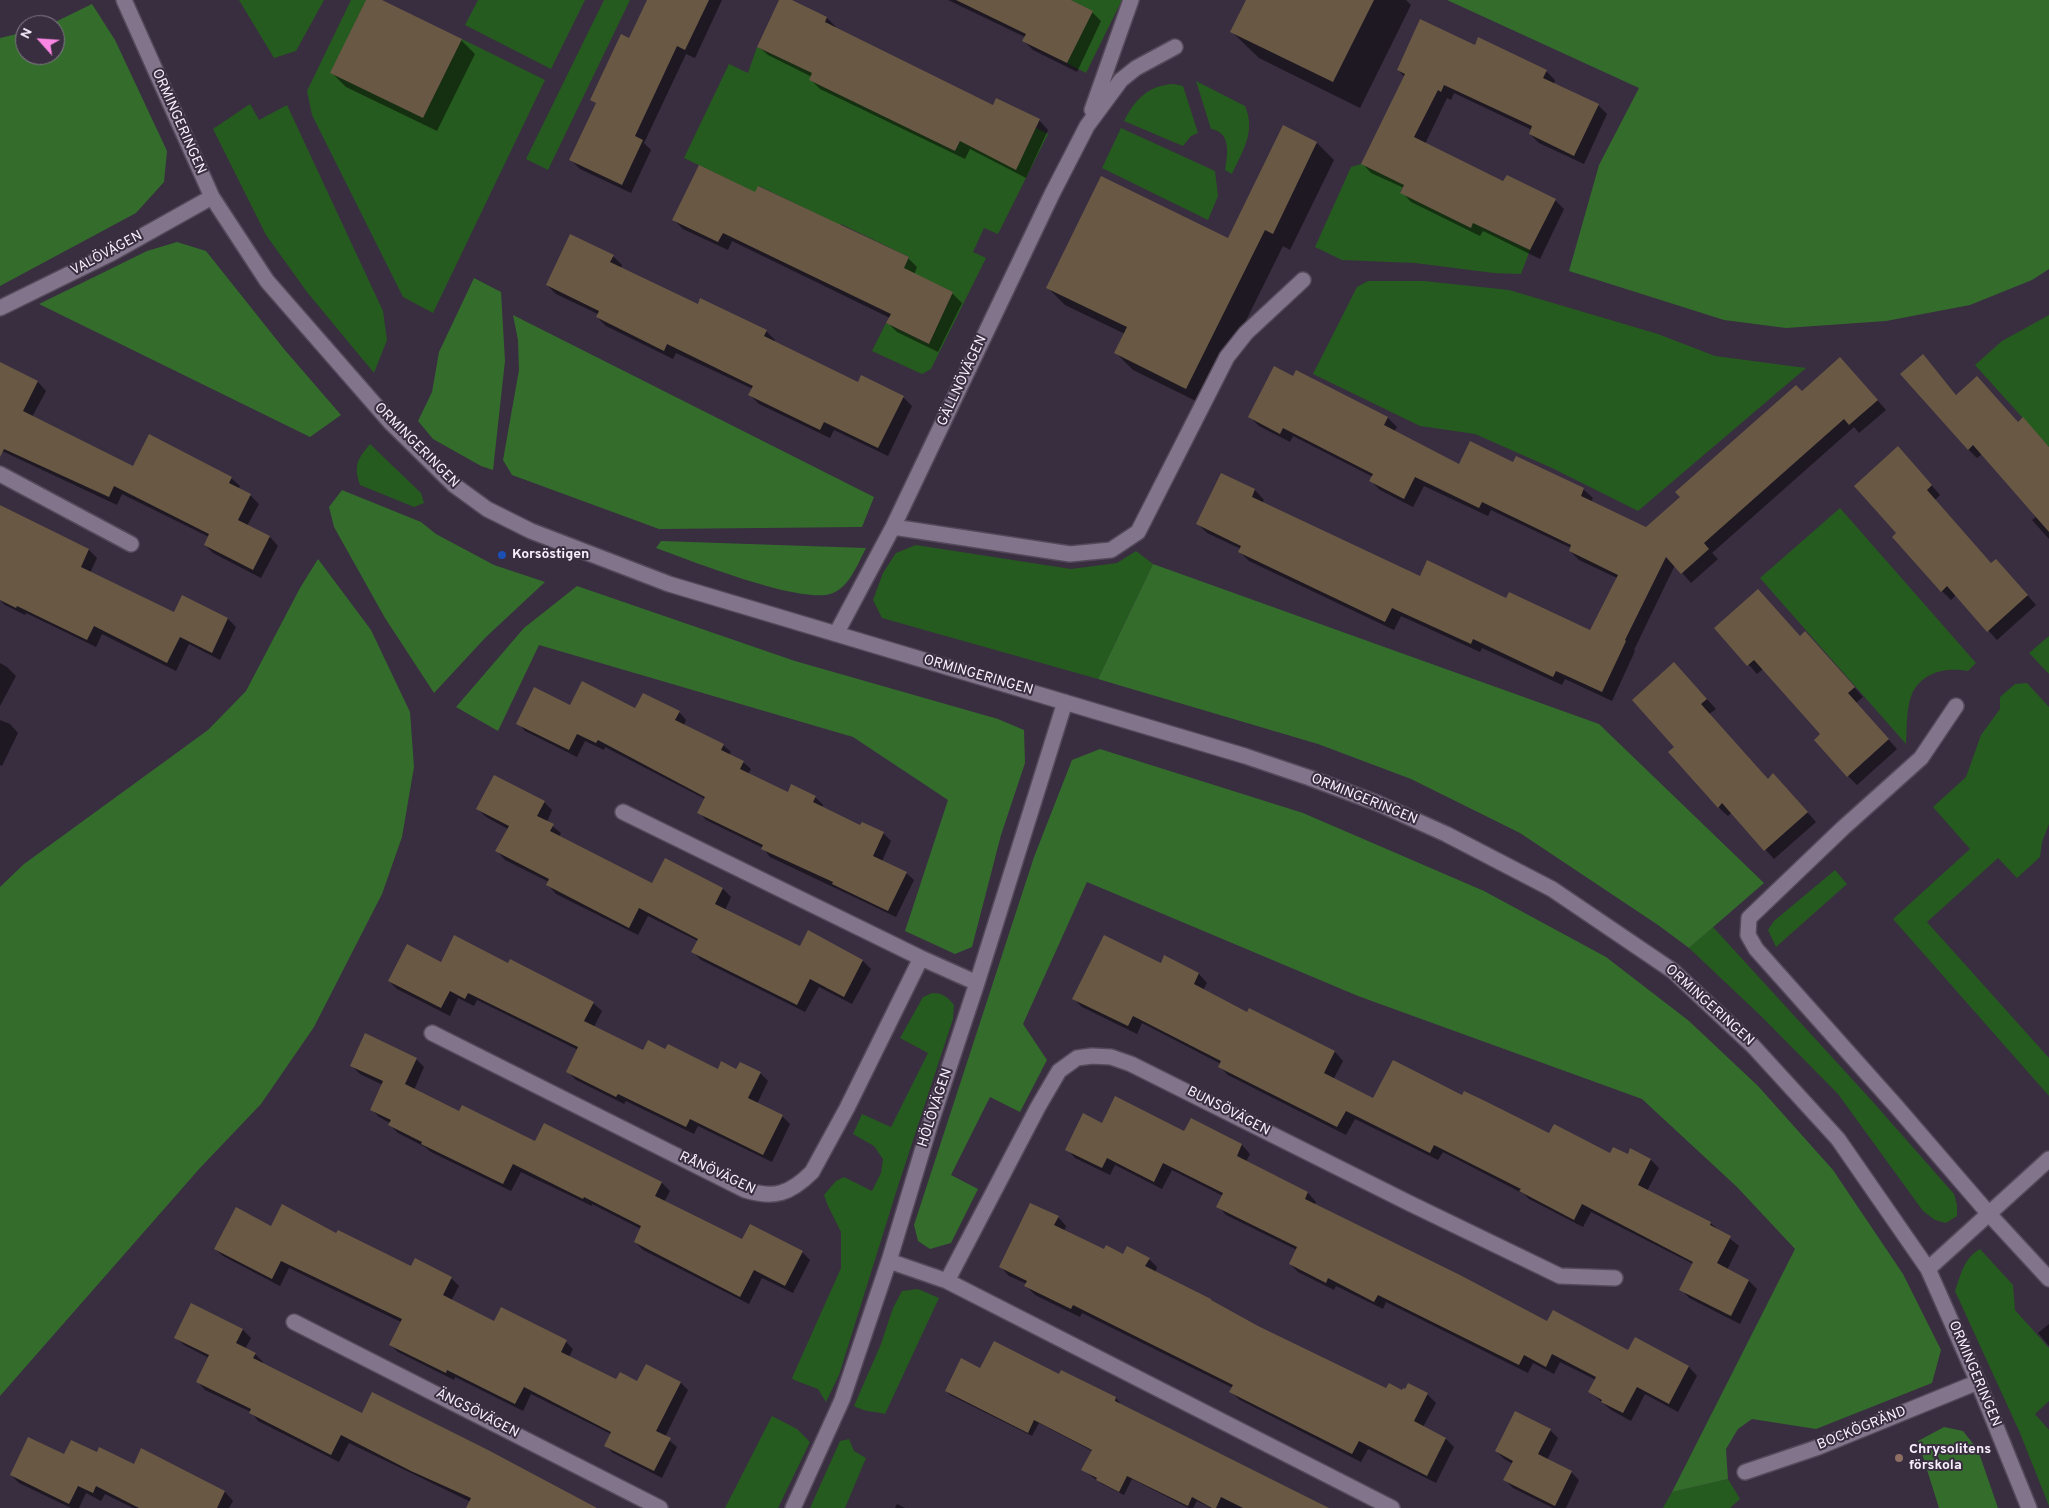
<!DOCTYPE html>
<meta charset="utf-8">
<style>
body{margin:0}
#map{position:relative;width:2049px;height:1508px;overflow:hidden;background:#392d40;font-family:Overpass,sans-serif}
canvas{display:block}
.north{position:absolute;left:15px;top:15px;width:50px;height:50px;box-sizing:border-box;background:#392d40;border:1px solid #857b8b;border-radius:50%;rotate:296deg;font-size:14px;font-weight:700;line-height:20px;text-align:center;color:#f7effc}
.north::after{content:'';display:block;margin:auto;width:18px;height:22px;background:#fc86e4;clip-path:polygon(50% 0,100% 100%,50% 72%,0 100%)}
</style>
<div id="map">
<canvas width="2049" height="1508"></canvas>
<div class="north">N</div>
</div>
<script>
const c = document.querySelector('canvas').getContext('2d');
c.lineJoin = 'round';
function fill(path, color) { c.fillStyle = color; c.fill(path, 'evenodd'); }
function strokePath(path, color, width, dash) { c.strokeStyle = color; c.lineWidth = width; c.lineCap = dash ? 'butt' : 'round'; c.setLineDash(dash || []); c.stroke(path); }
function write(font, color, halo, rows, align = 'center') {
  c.font = font + ' Overpass,sans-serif'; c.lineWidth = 4; c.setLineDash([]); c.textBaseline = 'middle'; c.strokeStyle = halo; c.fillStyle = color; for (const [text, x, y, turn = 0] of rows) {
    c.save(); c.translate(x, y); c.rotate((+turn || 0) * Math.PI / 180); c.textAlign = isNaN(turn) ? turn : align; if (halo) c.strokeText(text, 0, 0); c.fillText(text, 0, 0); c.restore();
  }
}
const green = new Path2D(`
 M239 0H324L296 51 274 58Z
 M351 0H366L331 73 423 118 462 39 545 80 433 313 403 297 312 115 307 91Z
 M478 0H585L551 69 465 25Z
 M604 0H630L548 170 526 159Z
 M1071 0H1122L1086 73 1067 63 1092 11Z
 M757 47 802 68 817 64 810 80 955 151 965 132 1016 169 1036 128 1048 134 998 234 984 228 973 252 986 258 931 369 922 374 872 351 886 323 929 344 953 292 914 274 900 276 909 257 841 224 832 243 829 220 759 186 748 206 746 188 684 158 729 64 748 73Z
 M1196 81 1245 106C1256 132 1243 150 1232 174L1225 170C1228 154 1231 132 1211 129Z
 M1174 84 1183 86 1198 133 1191 136 1183 146 1124 121C1135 99 1149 85 1174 84Z
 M250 104 259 120 287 105 383 311 387 340 374 373 307 292 266 235 213 129Z
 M1121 128 1215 171 1218 196 1208 220 1102 168Z
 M1361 164 1409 175 1400 192 1471 227 1480 210 1483 228 1530 250 1521 274 1494 273 1415 263 1342 260 1315 247 1351 167Z
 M1368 281H1424L1509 290 1658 334 1715 356 1806 368 1638 511 1552 468 1475 434 1420 426 1313 374 1357 287Z
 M2049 315V447L1975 365 2002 341Z
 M370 444 421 493 424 503 414 507 360 485C353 464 358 459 370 444Z
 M1840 508 1976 663 1968 671C1946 667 1922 672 1912 694 1906 708 1907 729 1906 744L1760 578Z
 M916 545 1071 569 1117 563 1136 551 1153 564 1098 679 882 618 873 600 883 573 896 553Z
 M2049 636V674L2029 653Z
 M2027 683 2049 707V824L2042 842 2040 857 2017 878 1998 858 1927 922 2049 1058V1096L1893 919 1970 849 1933 807 1966 777 1981 735 2000 709V697L2015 684Z
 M1835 870 1847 884 1776 947 1768 930 1774 921Z
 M1713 927 1873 1102 1954 1194 1957 1205V1216L1946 1223 1935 1220 1923 1211 1838 1094 1761 1016 1689 948Z
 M932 993C942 993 947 996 954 1005L953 1019 898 1186 839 1375 826 1402 818 1389 794 1380 792 1378 841 1268V1232L828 1206 824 1195 836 1181 844 1177 872 1191 881 1173 883 1159 874 1146 853 1134 862 1114 891 1127 928 1053 900 1038 923 997Z
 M1980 1249 2013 1285 2015 1310 2049 1348V1401L2035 1414 2049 1430V1506L2020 1433 1955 1291C1961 1274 1964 1258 1980 1249Z
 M918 1289 939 1298 885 1414C873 1411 865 1412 854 1406L881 1344 893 1308 902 1291Z
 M772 1416 797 1429 810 1442 778 1508H725Z
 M849 1439 854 1451 866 1458 845 1508H810L840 1441Z
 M1728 1479 1740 1499 1730 1508H1663L1672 1492Z`);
const forest = new Path2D(`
 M1447 0H2049V269L2032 280 1970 305 1886 321 1786 328 1724 320 1569 271 1599 165 1639 88Z
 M92 4 115 40 167 151 164 182 136 213 0 286V38L25 32V55H55V25H49Z
 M177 242 206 251 284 349 341 415 310 437 39 304 147 251Z
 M474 278 501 292 505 361 493 470 481 466 433 439 418 421 432 392 439 352Z
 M513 315 874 497 862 527 659 529 512 475 503 460 519 370 518 340Z
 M342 490 421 522 436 534 494 565 545 582 486 637 434 693 385 618 334 527 329 507Z
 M661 541 866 548C858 563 850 586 833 593 804 606 689 560 656 548Z
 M318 559 371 630 410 712 414 767 402 837 382 894 314 1027 261 1104 200 1168 0 1396V887L24 864 208 730 246 691 300 588Z
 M1153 564 1599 724 1764 883 1689 948 1658 925 1520 833 1411 779 1318 744 1098 679Z
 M577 586 795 661 998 719 1024 730 1025 763 1001 835 972 947 955 954 905 931 948 800 853 737 539 645 498 731 456 707 524 628Z
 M1100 749 1303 813 1484 891 1606 957 1689 1021 1758 1086 1833 1170 1903 1274 1941 1350 1932 1383 1816 1429 1752 1419 1738 1429 1726 1449 1728 1479 1672 1492 1795 1249 1737 1187 1642 1099 1358 996 1087 882 1023 1024 1047 1060 1020 1112 990 1097 951 1175 978 1189 951 1243 930 1249 918 1241 914 1225 1034 857 1072 760Z
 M1944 1427 1963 1431 1978 1450 1998 1508H1939L1918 1441Z`);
const shadow = new Path2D(`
 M367 0H379L461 40 475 54 437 131 346 87 332 73Z
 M649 0H722L695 58 686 54 644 143 651 150 631 193 580 169 571 160 597 104 592 100 630 40Z
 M781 0H790L827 18 836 27 835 29 994 106 1039 120 1048 130 1026 178 970 149 965 159 820 89 811 80 812 77 768 55 758 46Z
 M948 0H1068L1092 12 1101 21 1077 72 1033 50 1024 41 1025 37Z
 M1248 0H1406L1411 5 1360 108 1259 58 1232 32Z
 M1475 46 1546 71 1555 80 1554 84 1598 105 1607 114 1584 164 1539 143 1530 134 1532 130 1454 93 1451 100 1447 98 1425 144 1504 183 1555 200 1564 209 1540 259 1483 231 1480 236 1411 202 1402 192 1404 188 1371 173 1362 163 1405 77 1398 70Z
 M1317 143 1334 160 1290 250 1283 246 1204 405 1133 370 1116 353 1125 334 1065 305 1048 288 1229 240Z
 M756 194 908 258 917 267 914 275 953 294 962 303 938 352 897 332 888 323 890 318 732 241 728 250 683 229 674 220Z
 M613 256 622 265 621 268 698 305 766 331 775 340 774 343 859 383 903 397 912 406 888 456 834 430 830 438 759 404 750 395 753 389 676 353 673 359 606 326 597 317 598 314 556 294 547 285Z
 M1923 355 1957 396 2018 423 2049 447V539L2032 520 2037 516 1982 454 1977 458 1968 449Z
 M4 365 38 382 46 391 32 417 133 468 231 478 240 486 238 489 251 496 259 504 247 526 270 537 278 546 261 578 213 553 205 545 209 537 122 494 117 505 0 450V373Z
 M1849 368 1886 410 1859 433 1854 427 1712 553 1718 559 1691 583 1675 565 1634 650 1635 651 1612 701 1565 679 1562 685 1482 648 1480 652 1401 616 1394 630 1249 561 1240 552 1241 549 1207 533 1198 524 1221 474 1255 490 1264 500 1262 503 1420 578 1507 599 1591 632 1617 578 1579 560 1570 551 1571 548 1491 510 1488 516 1424 486 1413 507 1380 490 1371 481 1373 477 1293 436 1290 442 1259 426 1250 417 1294 377 1297 372 1388 418 1397 427 1394 432 1460 465 1513 463 1583 489 1593 498 1591 502 1646 529 1802 392Z
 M1907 457 1940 495 1935 500 1992 565 2005 570 2036 605 1997 640 1956 595 1951 600 1942 591 1898 533Z
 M0 505 89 550 97 558 90 573 174 613 183 596 228 619 236 627 220 660 189 644 176 671 102 634 96 647 26 613 25 615 5 605 0 600Z
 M1716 628 1800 637 1814 642 1863 697 1856 703 1897 749 1857 785 1848 776 1822 734 1763 669 1757 674Z
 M0 663 7 667 16 676 0 706Z
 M1683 673 1716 709 1709 714 1768 780 1782 784 1816 822 1774 859 1732 812 1728 816 1718 807Z
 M571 707 679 712 686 720 684 725 723 745 731 752 729 755 743 762 751 769 748 774 788 794 815 797 823 805 822 807 861 826 883 833 891 841 882 861 906 873 914 880 896 917 770 857 763 848 706 820 699 812 705 799 605 747 604 750 585 741 577 757 525 731 518 723Z
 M0 720 10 724 18 733 2 766 0 765Z
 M544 802 552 810 547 822 561 833 559 837 653 885 665 860 723 889 731 897 725 910 801 947 809 932 863 961 871 969 852 1004 819 987 805 1012 701 960 693 952 698 941 648 916 638 935 556 894 548 885 549 882 505 860 497 851 508 829 486 817 478 809Z
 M1165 957 1199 974 1207 983 1203 990 1248 1014 1250 1009 1335 1052 1343 1061 1333 1080 1373 1100 1463 1096 1550 1135 1610 1154 1651 1160 1659 1168 1647 1191 1710 1223 1739 1246 1727 1270 1749 1281 1757 1289 1740 1324 1689 1298 1681 1289 1693 1264 1591 1212 1583 1227 1529 1199 1524 1194 1443 1152 1438 1160 1355 1119 1346 1135 1228 1075 1220 1067 1221 1064 1142 1023 1137 1034 1082 1007 1074 999 1161 964Z
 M441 963 509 965 593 1003 602 1011 594 1027 643 1052 666 1051 718 1070 760 1073 768 1081 757 1104 782 1116 790 1124 772 1162 698 1126 694 1134 626 1101 624 1104 576 1080 568 1072 578 1050 477 1000 474 1006 458 998 450 1016 397 989 389 981Z
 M416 1059 424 1067 414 1090 460 1113 535 1143 544 1124 662 1183 670 1191 664 1202 742 1241 802 1252 810 1260 793 1293 762 1278 749 1304 643 1250 635 1242 641 1229 592 1204V1206L521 1172 511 1191 431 1152 425 1147 398 1133 390 1125V1123L379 1117 371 1109 383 1085 360 1074 351 1065Z
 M1191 1120 1242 1145 1250 1154 1246 1162 1308 1193 1316 1202 1314 1205 1548 1322 1629 1352 1635 1339 1689 1367 1697 1376 1678 1412 1645 1394 1631 1421 1611 1410 1590 1392 1596 1380 1560 1362 1554 1374 1533 1363 1528 1373 1386 1302 1383 1309 1336 1286 1334 1290 1298 1272 1290 1264 1297 1250 1226 1215 1218 1206 1223 1196 1172 1170 1162 1189 1115 1165 1110 1175 1075 1158 1067 1149 1102 1124 1185 1133Z
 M1058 1217 1066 1226 1064 1231 1105 1251 1149 1259 1157 1267 1155 1273 1257 1327 1387 1390 1427 1394 1436 1403 1423 1427 1446 1439 1454 1447 1436 1483 1368 1449 1361 1462 1240 1400 1231 1392 1233 1388 1082 1313 1080 1317 1035 1295 1026 1286 1027 1284 1009 1276 1001 1267Z
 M271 1227 337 1235 411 1268 451 1278 459 1286 451 1301 494 1323 566 1342 573 1349 569 1357 617 1381 638 1382 646 1365 681 1383 688 1390 665 1437 677 1447 662 1478 613 1453 606 1446 611 1434 531 1394 523 1411 455 1377 454 1380 398 1352 390 1344 401 1322 289 1268 280 1286 223 1256 215 1249Z
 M2049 1324V1346L2038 1333Z
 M243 1330 251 1338 245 1349 255 1354 263 1362 262 1364 362 1415 595 1508H478L471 1502 349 1443 339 1462 258 1421 251 1412 205 1390 197 1381 209 1358 184 1345 175 1337Z
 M981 1369 1060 1376 1116 1398 1120 1403 1119 1404 1328 1508H1211L1197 1501 1193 1508H1189L1132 1479 1124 1495 1102 1484 1083 1470 1092 1451 1039 1423 1032 1436 950 1395 946 1391Z
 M1550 1430 1558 1438 1547 1460 1571 1472 1579 1480 1566 1508H1553L1513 1488 1505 1480 1513 1464 1504 1459 1496 1451Z
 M142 1450 225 1492 233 1501 229 1508H133L105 1494 101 1501 86 1493 79 1508H71L19 1483 11 1475 65 1456 97 1454 134 1466Z
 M897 1504 905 1508H895Z`);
const building = new Path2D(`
 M366 0H382L462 39 423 118 330 73Z
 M647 0H709L685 50 677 46 635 136 643 140 622 185 569 160 596 103 590 100 621 34 629 38Z
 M779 0H792L827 17 825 22 993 105 996 98 1040 119 1016 170 960 141 955 151 809 80 812 73 757 47Z
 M956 0H1071L1093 11 1067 63 1022 41 1026 34Z
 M1246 0H1374L1333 82 1230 32Z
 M1420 19 1475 45 1478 37 1547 70 1543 78 1599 104 1574 156 1529 134 1532 126 1444 85 1441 92 1438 90 1414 137 1503 181 1507 175 1556 199 1530 250 1473 223 1471 228 1400 193 1404 185 1361 164 1405 74 1397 70Z
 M1283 125 1317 142 1273 234 1265 230 1186 389 1114 353 1127 327 1046 288 1101 176 1228 238Z
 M699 165 755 192 758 186 909 257 904 268 953 292 929 344 886 323 891 314 723 233 718 242 672 220Z
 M570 234 614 255 610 262 698 304 700 298 767 330 764 336 858 382 861 375 904 396 878 448 824 422 820 430 748 395 753 386 667 344 664 351 596 317 599 311 546 285Z
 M1923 354 1956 395 1977 376 2018 422 2023 417 2049 447V532L1973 445 1968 450 1900 374Z
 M1840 357 1878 400 1849 425 1844 419 1704 543 1709 549 1681 574 1666 557 1625 640 1626 641 1602 692 1556 671 1553 677 1473 639 1471 644 1392 608 1385 622 1238 552 1241 546 1196 524 1221 473 1255 489 1252 497 1420 576 1427 560 1506 598 1509 592 1590 630 1618 575 1569 551 1571 545 1482 502 1479 508 1415 477 1404 499 1369 481 1373 474 1283 428 1280 434 1248 417 1274 366 1293 376 1296 370 1388 417 1384 425 1459 464 1470 441 1513 462 1516 456 1584 488 1581 496 1646 527 1680 497 1675 492 1796 385 1802 391Z
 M0 362 38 381 23 411 133 466 149 434 232 477 229 483 251 494 238 520 270 536 253 570 204 545 209 534 114 486 109 497 4 449 0 457Z
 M1898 446 1932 485 1927 490 1991 563 1996 559 2028 595 1987 632 1947 586 1941 592 1892 537 1896 533 1854 486Z
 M0 505 89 549 81 567 174 612 182 595 228 618 212 653 180 637 167 663 94 626 87 640 17 606 16 608 0 600Z
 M1758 589 1800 636 1805 631 1855 687 1848 693 1889 739 1847 777 1814 740 1820 734 1754 660 1747 666 1714 628Z
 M1674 662 1707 699 1701 704 1768 779 1773 773 1808 812 1764 851 1722 803 1718 808 1668 752 1674 747 1632 700Z
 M582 681 635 708 643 693 680 711 675 720 724 744 721 750 744 761 740 769 788 792 791 784 816 796 813 802 860 825 862 822 884 832 873 856 907 872 888 911 832 884 833 882 761 849 763 845 697 813 705 797 598 740 596 743 577 734 569 750 516 724 534 687 570 705Z
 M494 775 545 801 537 816 554 824 550 831 652 883 665 858 723 888 715 904 800 946 808 930 863 960 844 997 810 979 797 1005 691 952 698 939 639 908 629 928 546 885 549 879 495 851 509 826 476 809Z
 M454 935 508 963 510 959 594 1002 584 1021 643 1050 648 1040 665 1049 668 1044 718 1069 721 1061 736 1069 740 1062 761 1072 748 1098 783 1115 763 1155 690 1119 686 1127 618 1094 616 1097 566 1072 578 1047 468 993 465 999 450 991 441 1008 388 981 407 944 441 962Z
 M1104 935 1161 963 1164 955 1199 973 1194 984 1247 1012 1249 1008 1335 1051 1324 1073 1373 1098 1393 1060 1462 1095 1464 1091 1483 1100 1549 1133 1554 1124 1610 1153 1613 1147 1628 1154 1630 1148 1651 1159 1638 1185 1711 1222 1710 1225 1731 1236 1717 1263 1749 1280 1731 1316 1679 1290 1693 1262 1582 1204 1574 1220 1519 1191 1521 1189 1434 1145 1430 1153 1346 1111 1337 1127 1218 1067 1221 1061 1133 1016 1128 1026 1072 999Z
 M365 1033 417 1058 405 1084 459 1111 462 1105 535 1141 544 1123 662 1182 655 1196 742 1239 750 1224 803 1251 785 1286 754 1270 740 1297 634 1242 641 1226 584 1197 583 1199 513 1164 503 1184 421 1144 422 1142 388 1125 391 1120 370 1110 383 1081 350 1066Z
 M1115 1096 1184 1131 1191 1118 1242 1144 1237 1156 1308 1192 1305 1199 1460 1275 1547 1321 1553 1310 1628 1350 1635 1337 1689 1366 1669 1404 1637 1387 1623 1413 1601 1402 1602 1400 1588 1392 1596 1377 1552 1354 1546 1367 1524 1355 1519 1365 1378 1295 1374 1302 1328 1278 1326 1283 1289 1264 1297 1247 1216 1207 1223 1193 1163 1163 1154 1182 1107 1158 1102 1168 1065 1150 1083 1113 1102 1123Z
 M1030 1203 1059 1216 1054 1225 1104 1249 1106 1245 1123 1254 1127 1246 1150 1258 1145 1266 1211 1299V1300L1258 1326 1386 1388 1389 1383 1402 1390 1403 1388 1405 1389 1408 1383 1428 1393 1414 1421 1446 1438 1427 1476 1359 1441 1352 1454 1229 1392 1233 1385 1073 1305 1071 1309 1024 1286 1027 1281 999 1267Z
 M282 1204 336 1233 338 1230 411 1266 415 1258 452 1277 443 1295 494 1321 501 1307 567 1340 561 1352 616 1379 620 1372 637 1381 646 1364 681 1382 656 1431 671 1438 654 1471 604 1446 611 1432 524 1387 515 1404 447 1370 446 1373 389 1345 402 1319 281 1261 272 1279 214 1249 236 1207 271 1226Z
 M191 1303 243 1329 236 1343 256 1353 253 1358 362 1413 372 1392 488 1450 597 1508H466L471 1498 411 1471 341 1435 331 1455 249 1413 251 1409 196 1382 209 1355 174 1338Z
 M994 1341 1059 1374 1061 1370 1116 1397 1115 1401 1329 1508H1243L1221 1497 1216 1508H1212L1192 1497 1188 1506 1127 1476 1119 1492 1096 1480 1097 1478 1081 1470 1092 1450 1034 1420 1028 1433 945 1391 961 1358 980 1368Z
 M1515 1411 1551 1429 1538 1454 1572 1471 1555 1506 1503 1480 1513 1461 1495 1451Z
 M28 1437 64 1454 71 1440 97 1452 99 1447 134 1464 141 1448 225 1491 217 1508H139L96 1486 93 1493 78 1486 69 1504 10 1475Z`);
const minor = new Path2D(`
 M124 0 212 197 267 281 391 423 454 485 487 509 531 531 669 584 1245 756 1310 778 1377 803 1446 834 1552 889 1673 971 1753 1046 1838 1139 1928 1269 1978 1382 2029 1508
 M1092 110 1131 0
 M0 308 112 253 212 197
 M0 474 131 544
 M893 527 1070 554 1111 550 1138 532 1227 357 1246 333 1303 280
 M836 634 893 527 1052 194 1087 126 1121 80 1136 68 1175 47
 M1956 706 1921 758 1843 828 1749 918 1748 935 1756 949 1896 1106 1989 1214 2049 1279
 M623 812 921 958
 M432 1033 745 1190C774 1199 790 1194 812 1172L847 1108 921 958 977 983
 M889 1261 947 1281 1392 1508
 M1928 1269 2049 1159
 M947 1281 1038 1107 1059 1071 1077 1058 1092 1056 1111 1057 1131 1064 1411 1204 1560 1276 1615 1278
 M294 1322 660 1508
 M1745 1472 1816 1448 1978 1382
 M793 1508 842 1400 889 1261 930 1125 977 983 1065 702`);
const markers = [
 [502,555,5,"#1a4fb4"],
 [1899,1458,5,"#8d6e63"]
];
const streetNames = [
 ["ORMINGERINGEN",178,122,66],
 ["VALÖVÄGEN",107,254,-28],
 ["GÄLLNÖVÄGEN",963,381,-65],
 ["ORMINGERINGEN",416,446,45],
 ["ORMINGERINGEN",978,676,16],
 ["ORMINGERINGEN",1364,800,22],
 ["ORMINGERINGEN",1709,1006,42],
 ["HÖLÖVÄGEN",936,1108,-72],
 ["BUNSÖVÄGEN",1228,1112,27],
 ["RÅNÖVÄGEN",717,1174,25],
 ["ORMINGERINGEN",1974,1374,67],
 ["ÄNGSÖVÄGEN",477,1414,27],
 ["BOCKÖGRÄND",1862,1429,-22]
];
const poiNames = [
 ["Korsöstigen",512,555],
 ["Chrysolitens",1909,1450],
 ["förskola",1909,1466]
];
fill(green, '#265b1f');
fill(forest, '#346c2c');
fill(shadow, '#0007');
fill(building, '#695944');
strokePath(minor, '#54495a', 18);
strokePath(minor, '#82748b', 15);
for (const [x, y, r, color] of markers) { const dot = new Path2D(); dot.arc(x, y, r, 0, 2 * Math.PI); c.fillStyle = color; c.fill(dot); strokePath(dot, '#392d40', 2); }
write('14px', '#f7effc', '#392d40', streetNames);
write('bold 14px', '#f7effc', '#392d40', poiNames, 'left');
</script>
